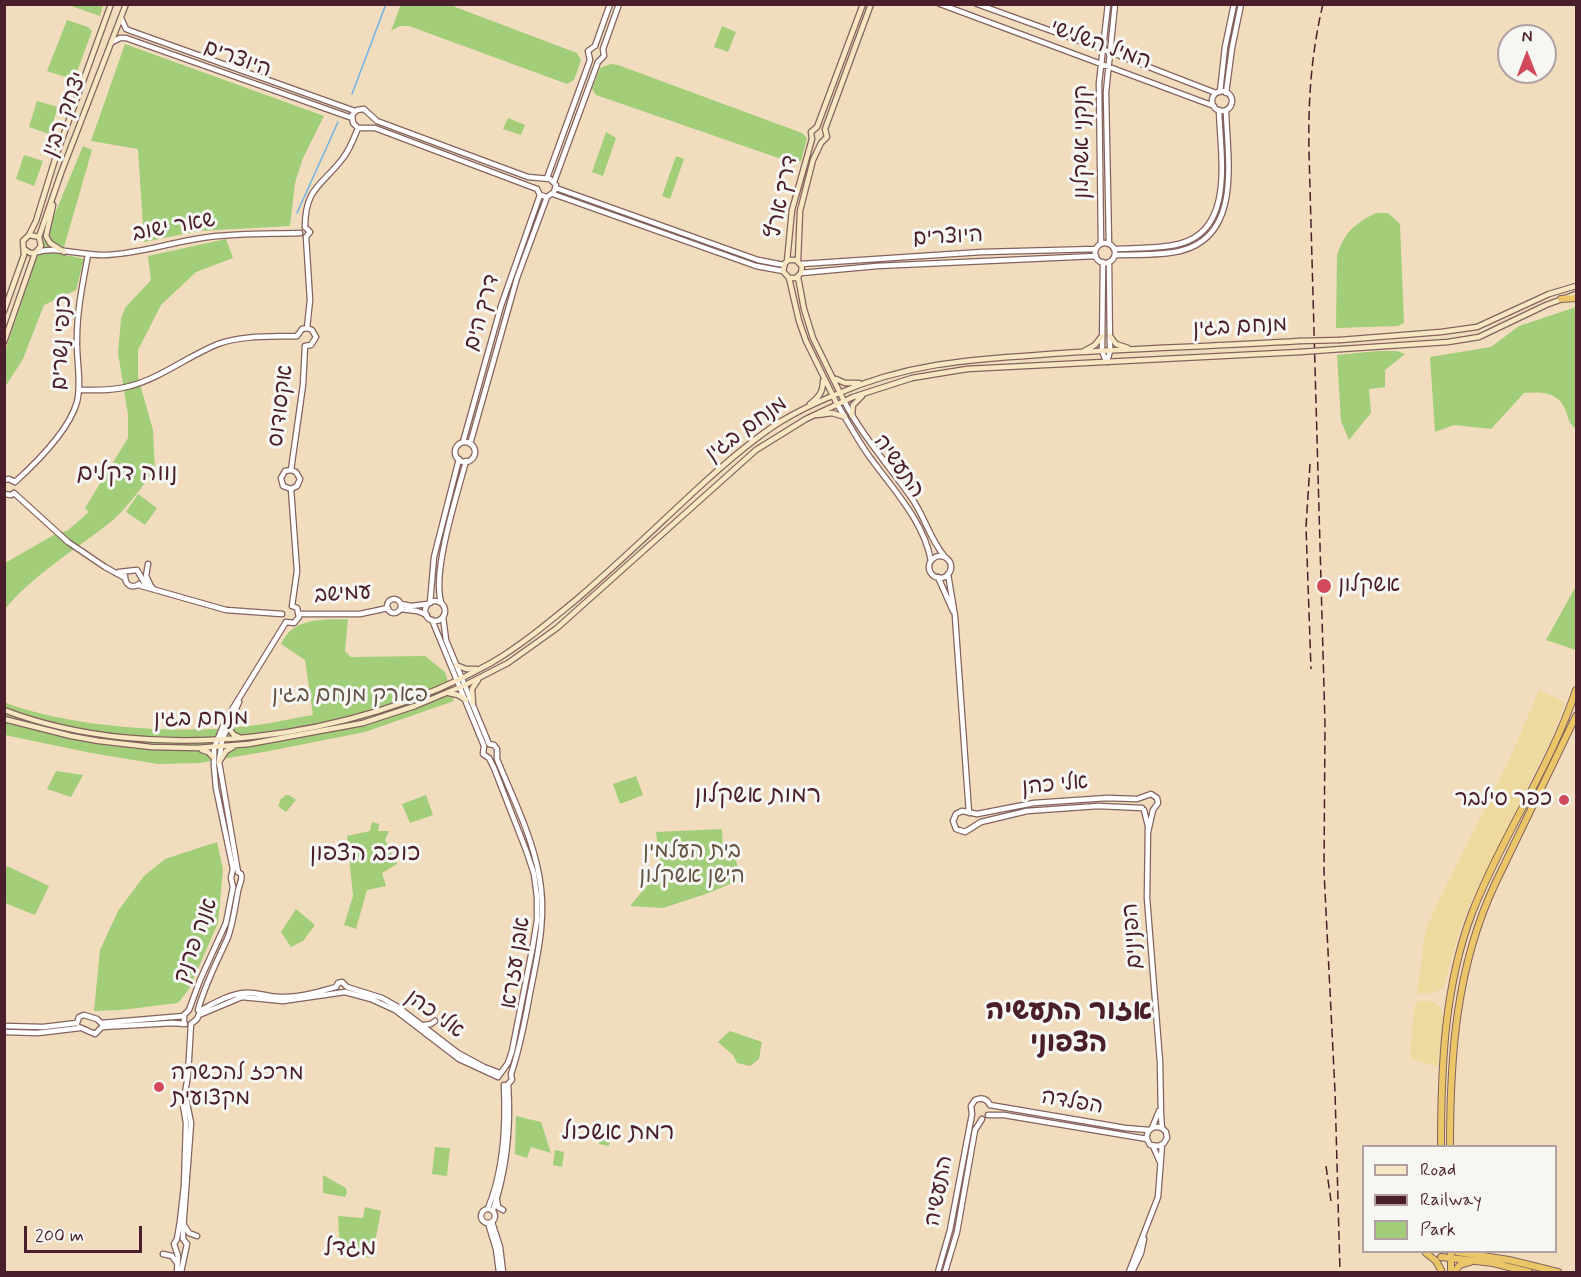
<!DOCTYPE html>
<meta charset="utf-8">
<style>
body{margin:0}
#map{position:relative;width:1581px;height:1277px;overflow:hidden;background:#f1ddbe;font-family:Mynerve,sans-serif}
canvas{display:block}
.frame{position:absolute;inset:0;border:6px solid #4a1f2b;pointer-events:none}
.legend{position:absolute;left:1362px;top:1145px;width:195px;height:108px;box-sizing:border-box;background:#f6f6f2;border:2px solid #b1a0a2;margin:0;padding:8px 10px;list-style:none;font-size:18px;color:#4a1f2b}
.legend li{display:flex;align-items:center;gap:12px;height:30px}
.legend b{width:30px;border:2px solid #b1a0a2}
.north{position:absolute;left:1497px;top:24px;width:60px;height:60px;box-sizing:border-box;background:#f6f6f2;border:2px solid #b1a0a2;border-radius:50%;rotate:0deg;font-size:16px;font-weight:700;line-height:24px;text-align:center;color:#4a1f2b}
.north::after{content:'';display:block;margin:auto;width:21px;height:27px;background:#d1495b;clip-path:polygon(50% 0,100% 100%,50% 72%,0 100%)}
.scale{position:absolute;left:24px;top:1226px;width:118px;height:27px;box-sizing:border-box;border:3px solid #4a1f2b;border-top:0;padding-left:8px;font-size:18px;line-height:21px;white-space:nowrap;color:#4a1f2b;-webkit-text-stroke:4px #f6f6f2;paint-order:stroke}
</style>
<div id="map">
<canvas width="1581" height="1277"></canvas>
<div class="frame"></div>
<ul class="legend">
<li><b style="height:8px;background:#f7e8c3"></b>Road</li>
<li><b style="height:8px;background:#4a1f2b"></b>Railway</li>
<li><b style="height:16px;background:#a2cd79"></b>Park</li>
</ul>
<div class="north">N</div>
<div class="scale">200 m</div>
</div>
<script>
const c = document.querySelector('canvas').getContext('2d');
c.lineJoin = 'round';
function fill(path, color) { c.fillStyle = color; c.fill(path, 'evenodd'); }
function strokePath(path, color, width, dash) { c.strokeStyle = color; c.lineWidth = width; c.lineCap = dash ? 'butt' : 'round'; c.setLineDash(dash || []); c.stroke(path); }
function write(font, color, halo, rows, align = 'center') {
  c.font = font + ' Mynerve,"Playpen Sans Hebrew",sans-serif'; c.lineWidth = 6; c.setLineDash([]); c.textBaseline = 'middle'; c.strokeStyle = halo; c.fillStyle = color; for (const [text, x, y, turn = 0] of rows) {
    c.save(); c.translate(x, y); c.rotate((+turn || 0) * Math.PI / 180); c.textAlign = isNaN(turn) ? turn : align; if (halo) c.strokeText(text, 0, 0); c.fillText(text, 0, 0); c.restore();
  }
}
const green = new Path2D(`
 M401 4 450 5 577 53 581 60 574 80 567 84 409 26H400L391 31Z
 M72 5H103L100 16 71 6Z
 M67 20 88 27 92 31 74 80 47 71Z
 M722 26 736 32 728 52 714 47Z
 M125 44 324 116 303 158 295 183 290 226 199 231 144 242 138 149 91 141Z
 M611 64 618 65 802 133 807 138 801 161 793 163 596 95 592 89 600 68Z
 M37 101 58 107 49 134 29 127Z
 M508 118 525 125 521 135 503 129Z
 M606 132 616 138 603 176 592 172Z
 M83 146 92 150 62 254 84 259 76 290 44 305 23 359 5 387V351L36 259Z
 M24 155 43 161 34 186 16 179Z
 M676 156 684 159 670 199 662 196Z
 M1376 213H1388L1400 224 1404 323 1398 326 1336 328 1337 256C1343 234 1355 223 1376 213Z
 M226 239 233 258 196 272 161 305 138 350V377L153 430 155 470C142 486 129 506 113 520 77 549 35 573 5 609V563L52 536 68 530 89 512 85 508 128 438V415L118 353 121 319 125 308 151 280 148 256Z
 M1576 307V429C1566 422 1569 414 1563 405 1555 391 1537 392 1524 393L1491 429 1454 425 1435 432 1430 357 1491 347 1519 326Z
 M1378 351H1397L1405 354 1385 370V387L1369 389 1371 413 1349 440 1341 421 1337 355Z
 M138 494 157 508 145 525 126 512Z
 M1576 586V650L1546 640Z
 M348 619 345 651 351 657 425 656 445 672 454 701 365 732 269 751 199 763 158 764 91 753 5 735 4 702C66 727 174 734 240 727 264 725 289 719 313 715L305 660 281 644C293 617 322 620 348 619Z
 M56 771 83 775 71 797 47 789Z
 M636 776 643 795 620 804 613 784Z
 M286 795H289L296 800 286 812 278 806 281 799Z
 M426 795 433 815 410 823 402 804Z
 M372 822 379 824 378 831H389L385 840 397 864 382 873 386 886 367 890 356 929 344 925 353 896 347 836 370 831Z
 M722 829 723 853 733 852 742 879 706 894 663 908 630 906 661 869 656 832Z
 M217 842 223 869 218 923 189 989 178 1003 121 1010 94 1011 100 950 118 911 144 876 165 859Z
 M7 866 49 886 35 915 5 903V872Z
 M296 909 315 925 303 941 291 947 281 932Z
 M730 1031 762 1042 759 1059 750 1066 737 1063 733 1055 718 1042Z
 M516 1116 541 1122 551 1153 531 1147 527 1158 515 1154Z
 M601 1127 612 1129 609 1146 599 1144Z
 M435 1147 450 1148 447 1176 432 1174Z
 M555 1150 564 1152 562 1167 553 1165Z
 M323 1175 346 1188 347 1193 345 1197 323 1193Z
 M365 1207 381 1211 372 1258 340 1252 338 1216 363 1218Z`);
const sand = new Path2D(`
 M1539 690 1565 702 1550 742 1469 906 1459 933 1443 988 1434 993H1417L1425 934 1433 912 1510 758Z
 M1419 1001H1433L1441 1008 1443 1015 1438 1067 1410 1058 1414 1007Z`);
const stream = new Path2D(`
 M352 94 386 4
 M297 213 338 122`);
const tertiary = new Path2D(`
 M940 4 1214 106
 M977 4 1110 52 1216 93
 M121 18 126 29 131 31 355 111
 M112 42 120 38H126L352 118
 M595 46 610 4
 M590 60 588 51 595 46
 M1212 101a10 10 0 1 1 20 0a10 10 0 1 1-20 0Z
 M1220 92 1225 47 1234 4
 M1226 93 1232 48 1241 4
 M358 128 353 123 352 115 357 110 364 109 377 121 528 177 550 179 556 185 554 192 547 197 540 195 537 189
 M358 128H375L537 189
 M547 178 590 60
 M554 182 598 62 604 56 603 49 619 4
 M556 188 758 260 784 265
 M553 194 756 266 783 271
 M305 227C305 187 323 185 343 158 350 149 354 138 358 128
 M305 227 310 232 306 237
 M306 237 310 300 307 328
 M1095 253a10 10 0 1 1 20 0a10 10 0 1 1-20 0Z
 M1101 244 1099 83 1108 4
 M1109 244 1106 92 1115 4
 M1114 249C1135 248 1159 249 1179 244 1236 230 1220 154 1219 110
 M37 252C59 246 82 256 105 255 141 254 174 241 209 237 239 233 270 234 300 233
 M1115 255C1136 254 1159 256 1180 251 1243 236 1227 158 1226 110
 M1103 262 1102 351 1106 361
 M801 264 982 252 1096 249
 M801 273 877 266 1096 256
 M297 336 302 329 307 328
 M305 346 311 345 316 337 312 330 307 328
 M1107 362 1110 351 1109 262
 M79 390C95 390 113 391 130 386 161 378 188 356 218 344 243 335 270 337 297 336
 M844 401C863 437 890 467 913 500 925 518 931 541 945 557
 M837 404C848 422 857 439 869 456 892 488 924 521 931 561
 M463 442 501 306 540 195
 M455 452a10 10 0 1 1 20 0a10 10 0 1 1-20 0Z
 M470 444 517 278 547 197
 M291 470 303 385 305 346
 M4 480 9 479 15 482
 M15 482C36 463 69 430 77 402 82 382 76 359 77 338 77 310 83 282 88 255
 M291 489 297 571 292 606
 M291 489 283 486 281 478 285 471 291 470
 M291 489 297 486 300 479 296 472 291 470
 M14 493 68 542 105 567 125 578
 M4 494 11 495 14 493
 M929 567a11 11 0 1 1 22 0a11 11 0 1 1-22 0Z
 M148 564 146 576 150 584
 M119 572 137 570 144 582 152 587
 M948 574 955 616 969 813
 M125 576C125 585 132 589 139 584
 M938 577 953 611
 M138 585 226 610 282 614
 M387 606a7 7 0 1 1 14 0a7 7 0 1 1-14 0Z
 M425 611a10 10 0 1 1 20 0a10 10 0 1 1-20 0Z
 M441 602C432 571 457 495 466 461
 M430 603 434 557 459 459
 M401 604 411 606 428 604
 M400 609 417 611 427 615
 M300 614H360L388 608
 M443 617 446 640 489 744
 M432 620 484 746 483 754 489 758 494 768 526 850 534 874 537 897V920L533 945 512 1051 508 1063 498 1077
 M286 622 294 623 299 617 297 608 292 606
 M489 744 494 745 497 749V759C512 796 532 836 539 875 547 916 538 953 530 993 525 1021 520 1048 511 1074L512 1080 508 1084
 M1142 808 1098 806 1027 811 981 822 965 832 956 829 953 821 956 814 962 811 977 814 1034 803 1107 798 1137 799 1151 794 1157 798 1158 803 1153 810 1148 832
 M1144 810 1148 826 1147 898 1160 1062 1161 1116 1162 1128 1166 1132 1167 1138 1164 1143 1159 1146 1150 1145 1147 1139
 M238 872 219 762 222 740 239 702
 M198 1010C205 984 217 962 228 937 233 923 235 907 238 891 239 885 243 880 241 874L238 872
 M199 1011C213 1004 227 995 243 993 255 991 267 997 280 997 299 998 318 992 336 987L338 983 342 982 347 987 382 998 398 1007 458 1053 484 1067 500 1073
 M199 1015 242 997 283 1001 345 992 371 999 395 1010 459 1059 498 1077
 M77 1023 79 1017 84 1015 97 1019 101 1023
 M101 1023 184 1016
 M184 1023V1015L189 1010 200 980 226 923 233 887 231 878 233 869 216 788 214 766V748L225 721 286 622
 M191 1024 197 1019 200 1012
 M424 1025 431 1024 435 1021
 M4 1026 43 1027 77 1023
 M79 1027 95 1034 102 1027
 M102 1027 173 1023 185 1024
 M4 1032 38 1033 80 1028
 M990 1105 1125 1128 1149 1130
 M988 1115H1004L1147 1139
 M1152 1128 1159 1111
 M1147 1139C1146 1130 1153 1125 1162 1128
 M1153 1146 1160 1162
 M497 1200 498 1207 503 1210
 M488 1208C504 1170 506 1126 504 1085
 M481 1216a7 7 0 1 1 14 0a7 7 0 1 1-14 0Z
 M493 1210C507 1169 511 1127 508 1084
 M492 1222 500 1247 503 1272
 M488 1223 496 1249 499 1272
 M184 1225 189 1233 197 1236
 M163 1254 172 1256 177 1263
 M1133 1270 1141 1253 1144 1239
 M177 1272 178 1256 174 1244 177 1239 180 1221 184 1186 186 1123 183 1105 188 1075 191 1024
 M181 1272 187 1244 183 1239V1230L191 1123 186 1098
 M938 1272 950 1230 972 1114 971 1106 975 1100C982 1097 987 1099 990 1105
 M945 1272 957 1232 975 1130 982 1119
 M1129 1272 1158 1197 1162 1145`);
const secondary = new Path2D(`
 M53 205 46 236 50 243 64 252
 M39 237 61 173 126 4
 M24 249 30 253H35L41 246 39 237 29 235
 M787 261 792 210 812 139 811 132 817 127 863 4
 M798 261 800 211 813 160 821 143 827 137 825 129 871 4
 M798 277 804 309 813 338 844 401
 M789 278H796L801 273 802 266 796 260H789L785 263 783 271 789 278 799 321 806 341 837 404
 M4 311 24 255 23 241 29 235 36 221 57 153 111 4
 M1110 336 1116 344 1128 348
 M1340 340 1441 332 1477 327 1549 294 1576 286
 M4 342 35 253
 M1342 349 1448 342 1479 337 1546 305 1576 294
 M1084 351 1095 345 1102 336
 M836 379 845 383H859
 M810 404C819 397 823 392 823 381
 M817 415 832 413 845 417
 M852 416 853 405 862 396
 M456 665 466 669H476
 M449 693 458 695 466 700
 M473 703 472 689 478 680
 M4 710C154 767 354 740 491 663 522 645 550 621 577 599 618 564 657 526 697 489 723 465 750 441 780 422 798 411 817 402 837 394 914 360 983 359 1065 353 1143 348 1221 346 1299 341
 M4 719 71 736 99 741 151 747 197 748 249 744 363 723 415 706 465 685 508 663 557 628 756 450 806 419 853 397 912 378 967 369 1300 352
 M228 727 234 735 239 737
 M202 750 208 752 213 757
 M219 762 226 751 233 747`);
const trunk = new Path2D(`
 M1561 299 1576 298
 M1441 1146C1441 1068 1444 987 1472 913 1502 836 1550 768 1576 690
 M1450 1146C1450 1056 1456 967 1495 884L1576 716
 M1451 1252V1272
 M1457 1252 1509 1260 1558 1272
 M1426 1253 1436 1261 1441 1270
 M1441 1257 1493 1263 1529 1272
 M1454 1272 1460 1265 1470 1262`);
const rail = new Path2D(`
 M1323 4C1311 54 1308 102 1309 152L1325 724 1324 871 1335 1091 1340 1272
 M1310 464 1306 527 1311 669
 M1326 1166 1331 1201`);
const secondaryBridge = new Path2D(`
 M1299 341 1340 340
 M1300 352 1342 349`);
const markers = [
 [1324,586,8,"#d1495b"],
 [1564,800,6,"#d1495b"],
 [159,1087,6,"#d1495b"]
];
const streetNames = [
 ["המיל השלישי",1100,46,20],
 ["היוצרים",237,60,20],
 ["יצחק רבין",66,115,-69],
 ["קנקני אשקלון",1083,142,-90],
 ["דרך ארץ",783,197,-78],
 ["שאר ישוב",174,228,-10],
 ["היוצרים",948,238,-3],
 ["דרך הים",483,313,-74],
 ["מנחם בגין",1240,328,-3],
 ["כנפי נשרים",63,343,-87],
 ["אקסודוס",282,406,-83],
 ["מנחם בגין",747,430,-36],
 ["התעשיה",898,467,55],
 ["עמישב",343,595,-4],
 ["מנחם בגין",201,720,-1],
 ["אלי כהן",1055,786,-5],
 ["הפנינים",1134,936,-94],
 ["אנה פרנק",197,941,-70],
 ["אבן עזרא",517,963,-81],
 ["אלי כהן",434,1015,36],
 ["הפלדה",1072,1103,10],
 ["התעשיה",940,1191,-79]
];
const poiNames = [
 ["אשקלון",1338,586],
 ["כפר סילבר",1552,800,"right"],
 ["מרכז להכשרה",171,1074],
 ["מקצועית",171,1099]
];
const parkNames = [
 ["פארק מנחם בגין",350,696],
 ["בית העלמין",692,852],
 ["הישן אשקלון",692,877]
];
const neighbourhoodNames = [
 ["נווה דקלים",127,475],
 ["רמות אשקלון",758,797],
 ["כוכב הצפון",365,855],
 ["רמת אשכול",618,1134],
 ["מגדל",350,1250]
];
const districtNames = [
 ["אזור התעשיה",1069,1013],
 ["הצפוני",1069,1045]
];
fill(green, '#a2cd79');
fill(sand, '#eeda9e');
strokePath(stream, '#72b2e5', 1.5);
strokePath(tertiary, '#84625e', 7);
strokePath(secondary, '#84625e', 7);
strokePath(trunk, '#84625e', 8);
strokePath(tertiary, '#fff', 4.5);
strokePath(secondary, '#f7e8c3', 4.5);
strokePath(trunk, '#eac669', 6);
strokePath(rail, '#4a1f2b', 1.5, [9, 4.5]);
strokePath(secondaryBridge, '#84625e', 7, []);
strokePath(secondaryBridge, '#f7e8c3', 4.5);
for (const [x, y, r, color] of markers) { const dot = new Path2D(); dot.arc(x, y, r, 0, 2 * Math.PI); c.fillStyle = color; c.fill(dot); strokePath(dot, '#f6f6f2', 2); }
write('22px', '#4a1f2b', '#f6f6f2', streetNames);
write('22px', '#4a1f2b', '#f6f6f2', poiNames, 'left');
write('22px', '#645342', '#f6f6f2', parkNames);
write('24px', '#4a1f2b', '#f6f6f2', neighbourhoodNames);
write('bold 28px', '#4a1f2b', '#f6f6f2', districtNames);
</script>
